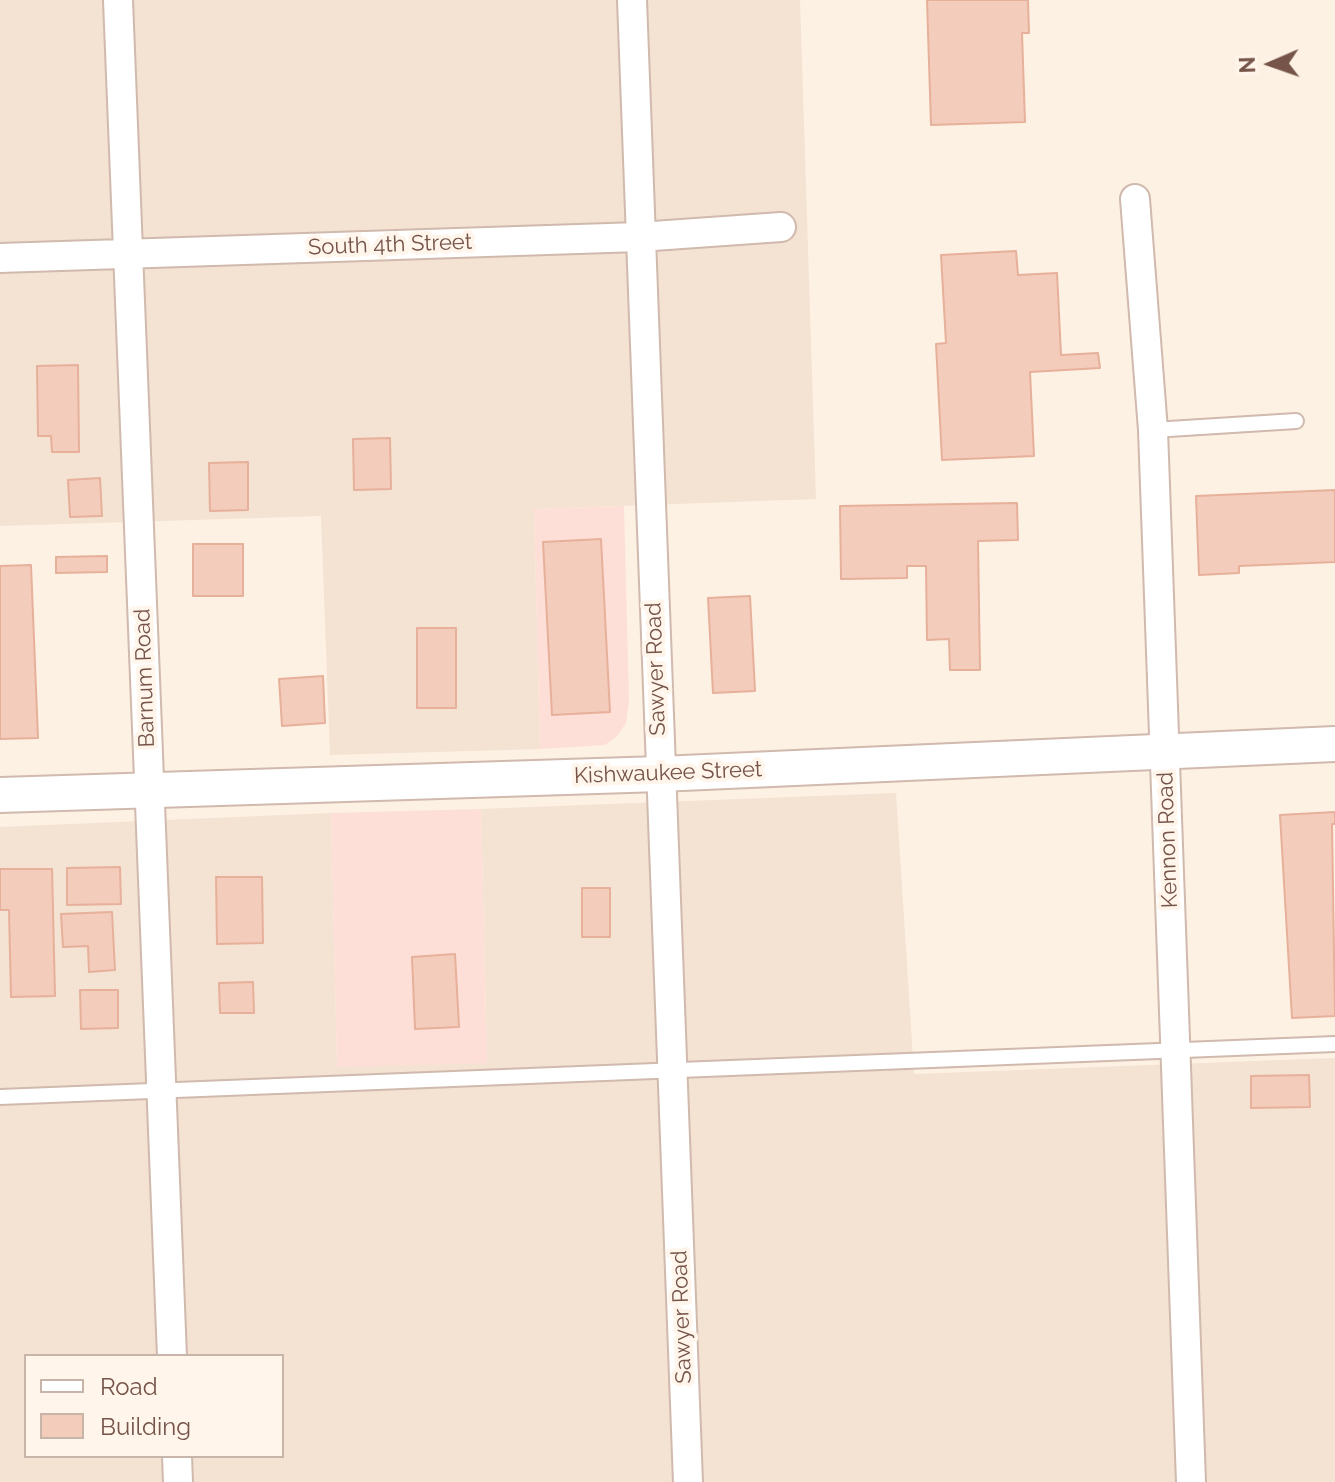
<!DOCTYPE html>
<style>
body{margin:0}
#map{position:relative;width:1335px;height:1482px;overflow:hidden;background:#fdf1e4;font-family:Raleway,sans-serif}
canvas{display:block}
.legend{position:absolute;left:24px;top:1354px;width:260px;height:104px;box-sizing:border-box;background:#fff5ea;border:2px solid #c8b5aa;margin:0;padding:10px 14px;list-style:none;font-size:24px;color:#765449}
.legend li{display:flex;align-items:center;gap:16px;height:40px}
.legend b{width:40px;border:2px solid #c8b5aa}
.north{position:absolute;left:1231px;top:24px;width:80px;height:80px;-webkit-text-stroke:6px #fff5ea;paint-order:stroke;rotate:268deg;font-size:22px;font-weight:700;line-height:32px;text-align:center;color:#765449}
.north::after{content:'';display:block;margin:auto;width:28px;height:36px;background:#765449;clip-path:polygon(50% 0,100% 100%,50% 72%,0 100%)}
</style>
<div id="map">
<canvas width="1335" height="1482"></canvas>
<ul class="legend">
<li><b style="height:10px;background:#fff"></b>Road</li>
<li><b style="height:22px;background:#f3ccbb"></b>Building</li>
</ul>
<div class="north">N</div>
</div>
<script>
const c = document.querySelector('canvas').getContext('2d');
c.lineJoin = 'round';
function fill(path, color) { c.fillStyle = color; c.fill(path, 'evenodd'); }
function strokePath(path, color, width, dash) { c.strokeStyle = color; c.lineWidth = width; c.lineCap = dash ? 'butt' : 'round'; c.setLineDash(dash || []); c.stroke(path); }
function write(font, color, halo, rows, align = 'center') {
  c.font = font + ' Raleway,sans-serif'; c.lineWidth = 8; c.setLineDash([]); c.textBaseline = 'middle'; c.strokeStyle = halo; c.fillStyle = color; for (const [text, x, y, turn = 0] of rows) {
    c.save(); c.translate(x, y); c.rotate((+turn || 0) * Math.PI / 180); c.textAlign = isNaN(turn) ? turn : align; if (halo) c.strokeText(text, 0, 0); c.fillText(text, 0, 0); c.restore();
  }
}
const residential = new Path2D(`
 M0 0H800L816 499 534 509 540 749 330 755 321 516 0 526Z
 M896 793 914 1074 1335 1058V1482H0V827L331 813 337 1066 487 1062 481 809ZM26 1356H282V1456H26Z`);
const commercial = new Path2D(`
 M624 506 629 701 626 723 617 736 605 745 540 749 534 509Z
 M481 809 487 1063 337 1067 331 813Z`);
const building = new Path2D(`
 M927 0H1028L1029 33H1022L1025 122 931 125Z
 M1016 251 1018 275 1057 273 1061 355 1098 353 1100 368 1030 372 1034 456 942 460 936 344 946 343 941 255Z
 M78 365 79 452H52L51 436H38L37 366Z
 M390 438 391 489 354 490 353 439Z
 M248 462V510L210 511 209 463Z
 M100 478 102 516 70 517 68 480Z
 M1335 490V562L1239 566V573L1199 575 1196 496Z
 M1017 503 1018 540 978 541 980 670H950L949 639 927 640 926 566H907V578L841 579 840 506Z
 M601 539 610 712 552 715 543 542Z
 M193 544H243V596H193Z
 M107 556V572L56 573V557Z
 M31 565 38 738 0 739V566Z
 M750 596 755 691 713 693 708 598Z
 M417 628H456V708H417Z
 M323 676 325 723 282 726 279 679Z
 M1335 812V824H1332L1335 1016 1292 1018 1280 815Z
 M120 867 121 904 67 905V868Z
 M0 869H52L55 996 11 997 9 910H0Z
 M216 877H262L263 943 217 944Z
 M582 888H610V937H582Z
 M112 912 115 970 89 972 88 946 63 947 61 914Z
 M455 954 459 1027 415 1029 412 957Z
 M253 982 254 1013H220L219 983Z
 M80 990H118V1028L81 1029Z
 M1309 1075 1310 1107 1251 1108V1076Z`);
const service = new Path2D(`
 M1153 430 1296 421
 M0 1097 1335 1044`);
const minor = new Path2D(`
 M118 0 172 1356
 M632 0 688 1482
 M1135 199 1153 430 1191 1482
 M0 258 639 237 781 227
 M177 1456 178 1482`);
const tertiary = new Path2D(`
 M0 795 660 774 1335 744`);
const streetNames = [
 ["South 4th Street",390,245,-2],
 ["Sawyer Road",656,669,-92],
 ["Barnum Road",145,678,-92],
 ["Kishwaukee Street",668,773,-2],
 ["Kennon Road",1168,840,-92],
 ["Sawyer Road",682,1317,-92]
];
fill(residential, '#f4e2d2');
fill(commercial, '#fddfd7');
fill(building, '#f3ccbb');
strokePath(building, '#e6b09b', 2);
strokePath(service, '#d0b9ad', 18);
strokePath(minor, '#d0b9ad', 32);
strokePath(tertiary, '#d0b9ad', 38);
strokePath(service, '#fff', 14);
strokePath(minor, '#fff', 28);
strokePath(tertiary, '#fff', 34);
write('22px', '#765449', '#fff5ea', streetNames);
</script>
